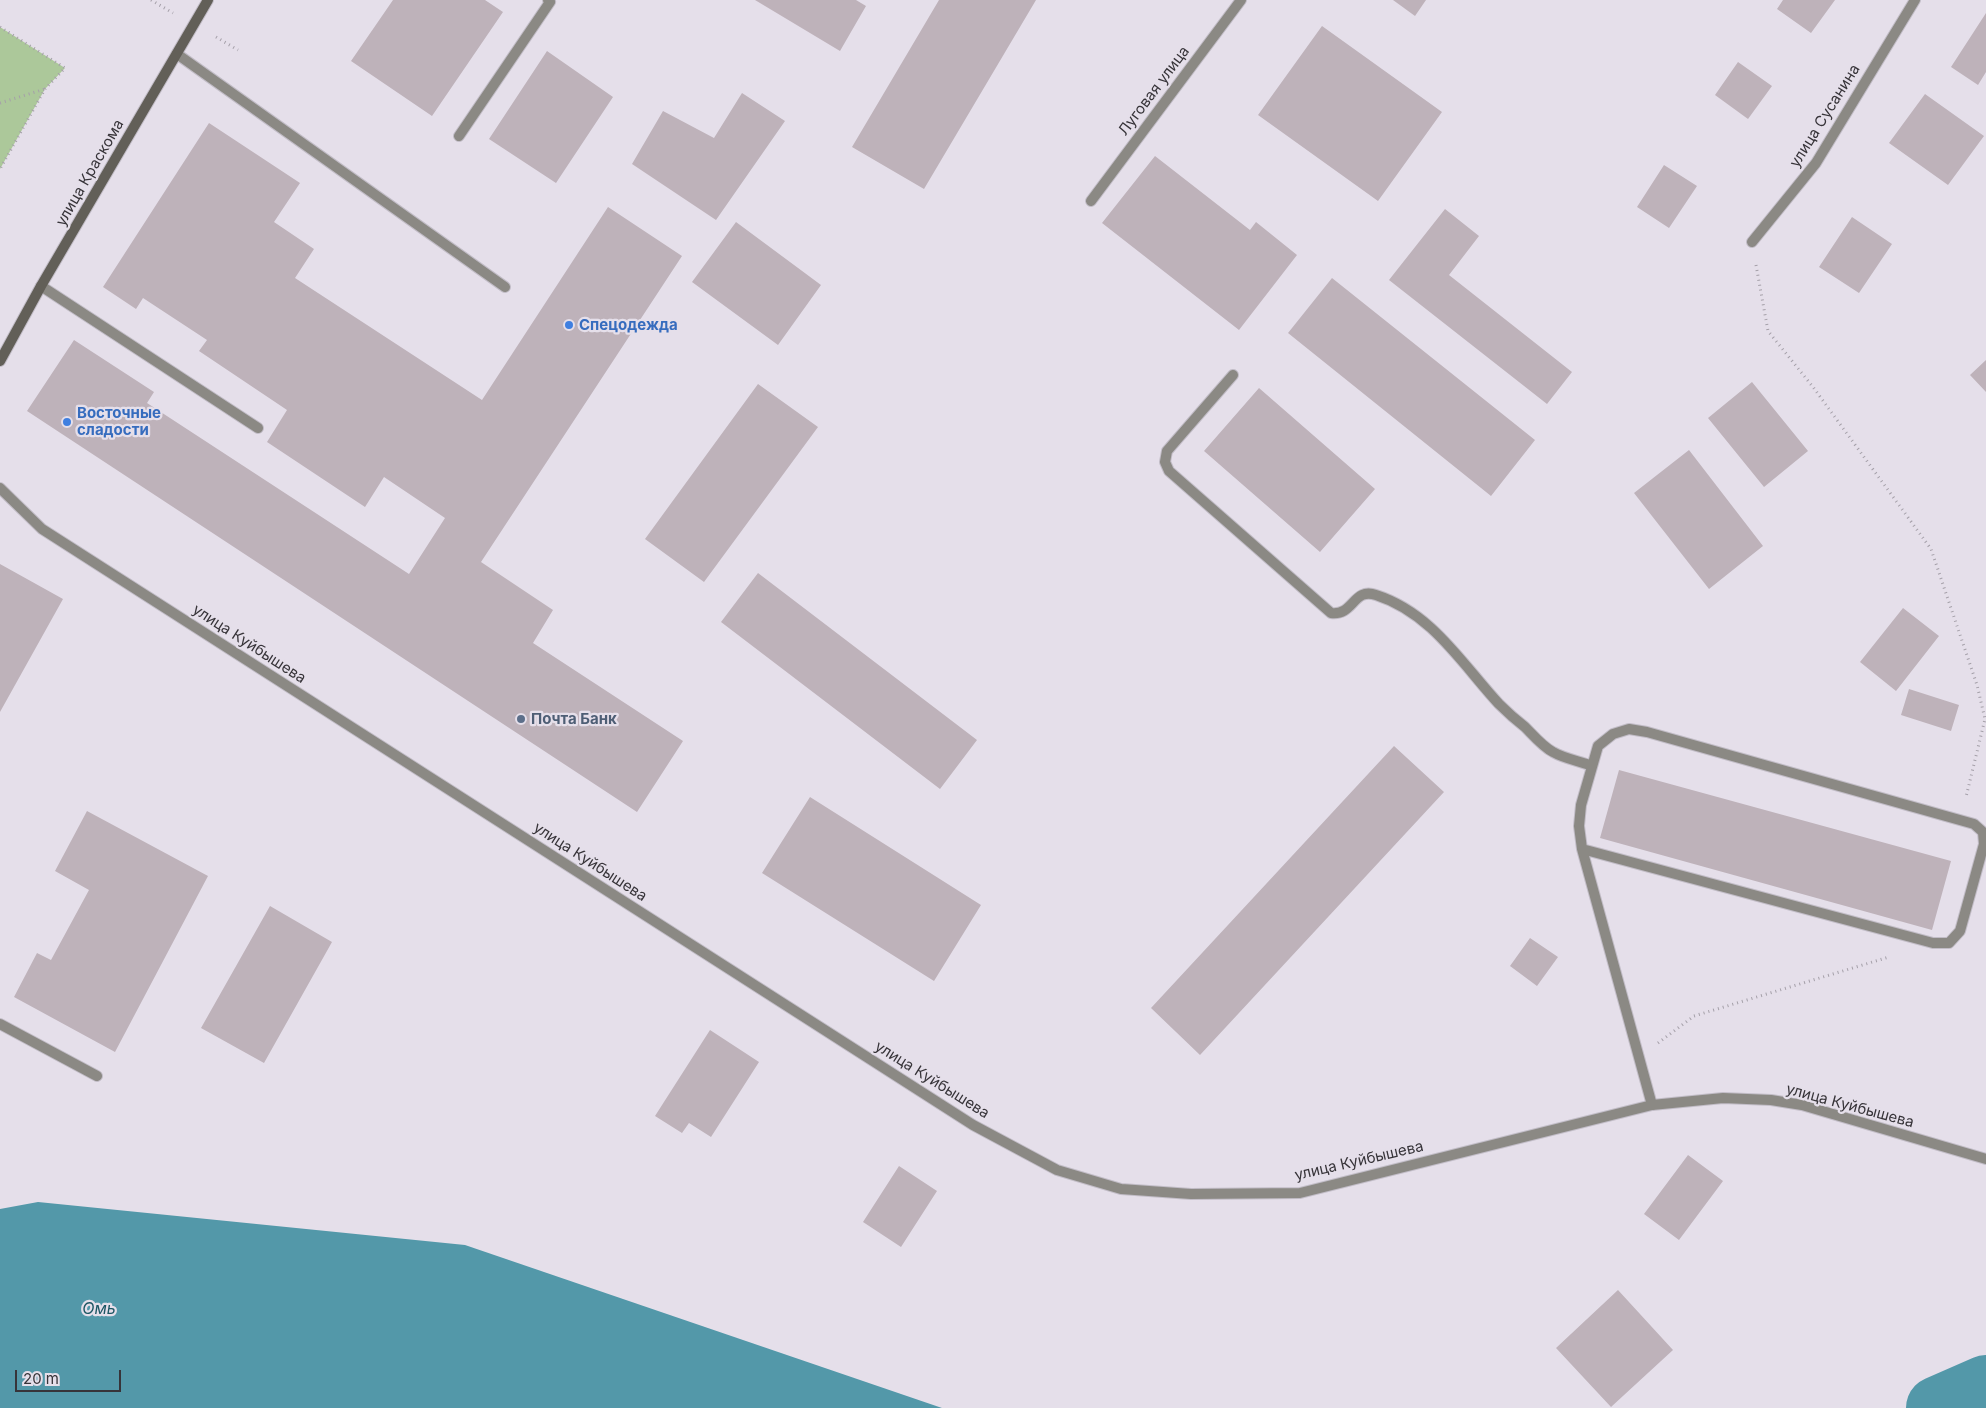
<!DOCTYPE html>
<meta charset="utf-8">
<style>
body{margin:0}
#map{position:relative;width:1986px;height:1408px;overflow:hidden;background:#e5dfea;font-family:Inter,sans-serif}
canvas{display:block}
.scale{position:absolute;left:15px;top:1370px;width:106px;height:22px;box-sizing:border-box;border:2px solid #373439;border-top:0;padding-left:6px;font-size:15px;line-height:18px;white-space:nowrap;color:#373439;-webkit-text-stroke:4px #e5dfea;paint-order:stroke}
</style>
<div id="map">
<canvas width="1986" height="1408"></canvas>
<div class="scale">20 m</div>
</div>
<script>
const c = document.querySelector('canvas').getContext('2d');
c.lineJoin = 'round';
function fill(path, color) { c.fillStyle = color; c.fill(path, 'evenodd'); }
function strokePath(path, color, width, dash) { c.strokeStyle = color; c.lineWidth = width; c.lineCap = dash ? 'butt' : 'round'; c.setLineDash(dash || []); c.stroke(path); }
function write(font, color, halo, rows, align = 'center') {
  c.font = font + ' Inter,sans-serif'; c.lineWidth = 4.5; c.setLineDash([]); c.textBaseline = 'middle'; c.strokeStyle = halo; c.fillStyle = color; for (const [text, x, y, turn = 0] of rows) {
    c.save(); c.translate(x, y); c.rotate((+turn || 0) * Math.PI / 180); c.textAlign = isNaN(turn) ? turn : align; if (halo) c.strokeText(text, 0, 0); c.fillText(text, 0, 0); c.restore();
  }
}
const green = new Path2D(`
 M0 27 65 68 45 89 0 169Z`);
const water = new Path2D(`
 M38 1202 465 1245 942 1408H0V1209Z`);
const river = new Path2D(`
 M1938 1408 1986 1387`);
const building = new Path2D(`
 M393 0H485L503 12 432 116 351 61Z
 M755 0H856L866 6 840 51Z
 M939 0H1036L924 189 852 147Z
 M1393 0H1426L1415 16Z
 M1783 0H1835L1811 33 1777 9Z
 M1986 13V72L1978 85 1951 67Z
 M1322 26 1442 112 1378 201 1258 115Z
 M547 51 613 97 556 183 489 139Z
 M1738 62 1772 86 1748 119 1715 95Z
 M742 93 785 121 716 220 632 164 663 111 714 138Z
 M1925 94 1984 136 1948 185 1889 143Z
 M209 123 300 183 274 222 314 249 295 278 482 400 608 207 682 256 481 562 553 610 533 643 683 741 637 812 27 411 74 340 154 392 147 403 409 574 445 518 384 477 365 507 267 442 287 410 199 351 207 340 143 298 136 309 103 287Z
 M1155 156 1250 230 1256 222 1297 255 1239 330 1102 223Z
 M1664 165 1697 186 1669 228 1637 207Z
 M1445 209 1479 236 1449 275 1572 372 1547 404 1389 280Z
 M1852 217 1892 244 1859 293 1819 267Z
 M736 222 821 285 778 345 692 282Z
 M1332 278 1535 440 1491 496 1288 333Z
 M1986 360V392L1970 375Z
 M1752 382 1808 451 1764 487 1708 418Z
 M758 384 818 427 704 582 645 539Z
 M1259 388 1375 489 1320 552 1204 451Z
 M1689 450 1763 546 1709 589 1634 493Z
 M0 564 63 599 0 712Z
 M758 573 977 740 940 789 721 622Z
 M1903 608 1939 636 1896 691 1860 662Z
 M1909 689 1959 705 1951 731 1901 715Z
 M1394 746 1444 792 1200 1055 1151 1008Z
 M1619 770 1951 861 1932 930 1600 838Z
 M810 797 981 905 934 981 762 873Z
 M87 811 208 876 115 1052 14 997 37 953 51 960 89 890 55 871Z
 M270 906 332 942 264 1063 201 1028Z
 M1530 938 1558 957 1537 986 1510 966Z
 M710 1030 759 1062 711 1137 689 1123 682 1133 655 1116Z
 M1688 1155 1723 1181 1679 1240 1644 1214Z
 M899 1166 937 1191 901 1247 863 1222Z
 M1618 1290 1673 1350 1611 1407 1556 1348Z`);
const path = new Path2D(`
 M151 0 173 13
 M0 27 65 68 45 89 0 169
 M216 37 238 50
 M0 103 45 89
 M1756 265 1768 331 1813 387 1931 549 1977 685 1985 719 1966 797
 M1658 1043 1694 1016 1889 957`);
const service = new Path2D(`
 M177 54 505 287
 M459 136 550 2 548 0
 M41 286 258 428
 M1233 375 1167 451 1165 462 1169 471 1331 613C1354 616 1353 587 1376 595 1432 613 1462 664 1499 704 1507 712 1516 720 1525 727 1533 735 1543 747 1553 752 1565 759 1580 761 1592 766
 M1582 849 1933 943H1949L1960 931 1984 844 1983 832 1974 824 1647 732 1629 729 1613 734 1598 746 1581 805 1579 826 1582 849 1652 1105
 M0 1024 97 1076`);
const minor = new Path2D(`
 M1091 201 1241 0
 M1752 242 1816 163 1915 0`);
const tertiary = new Path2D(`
 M0 488 42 529 973 1125 1057 1170 1121 1189 1191 1194 1300 1193 1652 1105 1723 1098 1771 1100 1802 1105 1986 1159`);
const secondary = new Path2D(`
 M0 361 41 286 208 0`);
const markers = [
 [569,325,5,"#3f7fe0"],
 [67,422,5,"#3f7fe0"],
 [521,719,5,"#5c6f8a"]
];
const streetNames = [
 ["Луговая улица",1154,91,-53],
 ["улица Сусанина",1825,116,-58],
 ["улица Краскома",90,173,-60],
 ["улица Куйбышева",249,644,33],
 ["улица Куйбышева",590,862,33],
 ["улица Куйбышева",932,1080,32],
 ["улица Куйбышева",1850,1106,15],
 ["улица Куйбышева",1359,1161,-13]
];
const shopNames = [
 ["Спецодежда",579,325],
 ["Восточные",77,413],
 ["сладости",77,430]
];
const serviceNames = [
 ["Почта Банк",531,719]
];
const waterNames = [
 ["Омь",99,1309]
];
fill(green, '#acc89a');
fill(water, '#5398a9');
strokePath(river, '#5398a9', 64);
fill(building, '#beb2ba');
strokePath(service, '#c2bdc7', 12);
strokePath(minor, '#c2bdc7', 12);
strokePath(tertiary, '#c2bdc7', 12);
strokePath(secondary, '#c2bdc7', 12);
strokePath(path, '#a5a0a9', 3, [1, 4]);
strokePath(service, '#8b8984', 10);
strokePath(minor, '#8b8984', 10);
strokePath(tertiary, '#8b8984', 10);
strokePath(secondary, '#625f58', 10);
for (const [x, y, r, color] of markers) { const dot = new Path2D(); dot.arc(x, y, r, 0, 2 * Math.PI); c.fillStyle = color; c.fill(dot); strokePath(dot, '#e5dfea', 2); }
write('15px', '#373439', '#e5dfea', streetNames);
write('bold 15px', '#366cbe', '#e5dfea', shopNames, 'left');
write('bold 15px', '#4e5e75', '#e5dfea', serviceNames, 'left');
write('italic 16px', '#1c5664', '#e5dfea', waterNames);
</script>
